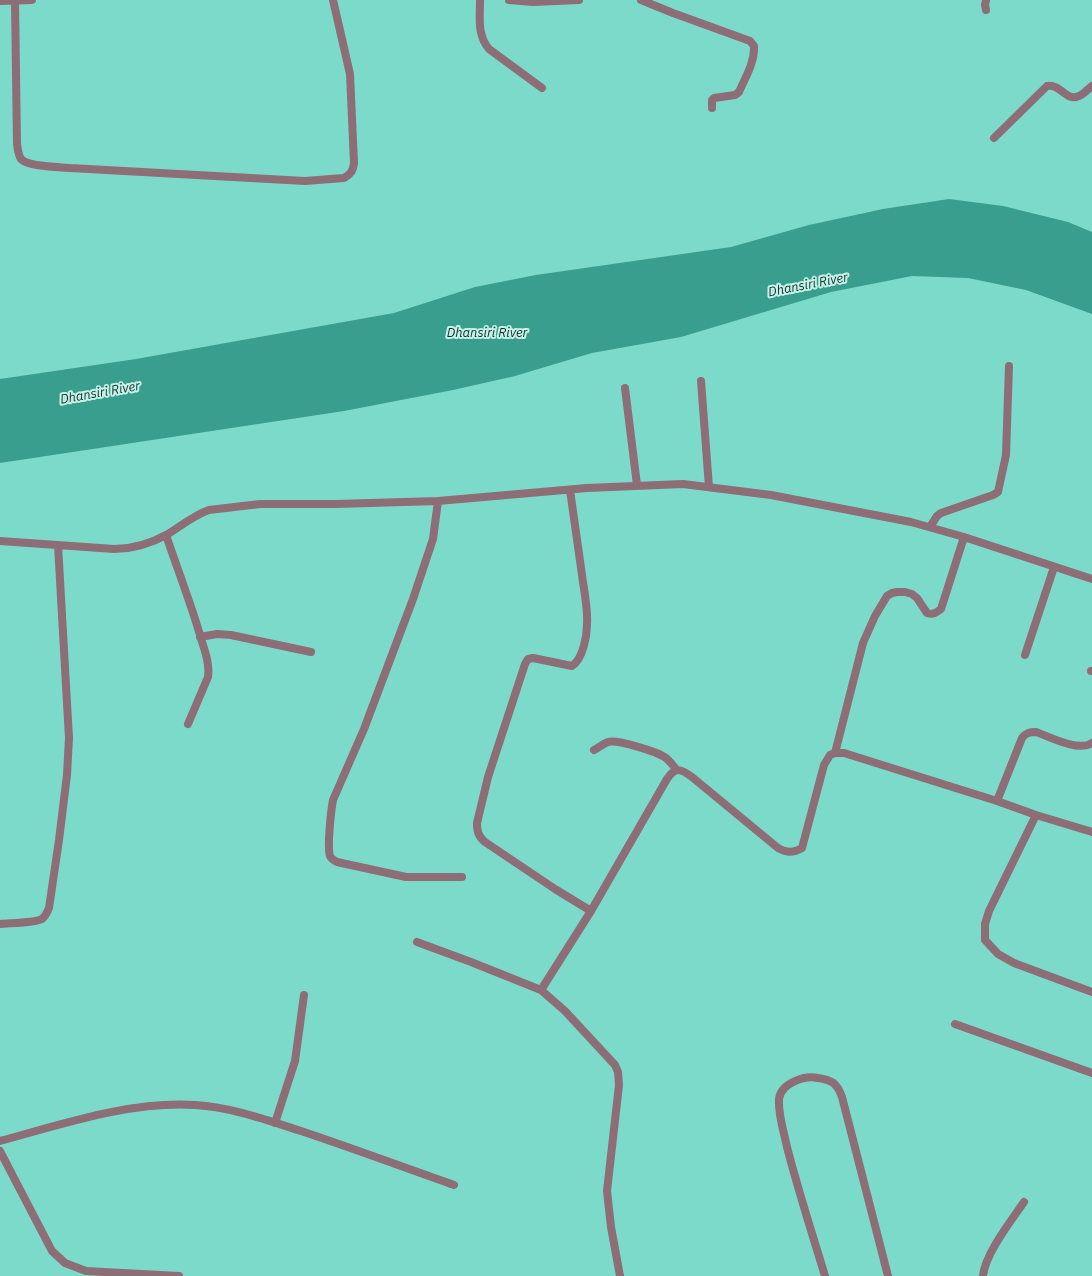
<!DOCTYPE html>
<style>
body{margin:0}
canvas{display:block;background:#7bdac9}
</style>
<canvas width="1092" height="1276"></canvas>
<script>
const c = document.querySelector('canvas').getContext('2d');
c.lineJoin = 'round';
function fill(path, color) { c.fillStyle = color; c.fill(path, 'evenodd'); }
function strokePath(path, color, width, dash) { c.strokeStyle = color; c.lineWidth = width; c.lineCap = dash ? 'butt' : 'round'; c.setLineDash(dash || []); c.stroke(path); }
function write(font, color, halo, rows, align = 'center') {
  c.font = font + ' "IBM Plex Sans",sans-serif'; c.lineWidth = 4; c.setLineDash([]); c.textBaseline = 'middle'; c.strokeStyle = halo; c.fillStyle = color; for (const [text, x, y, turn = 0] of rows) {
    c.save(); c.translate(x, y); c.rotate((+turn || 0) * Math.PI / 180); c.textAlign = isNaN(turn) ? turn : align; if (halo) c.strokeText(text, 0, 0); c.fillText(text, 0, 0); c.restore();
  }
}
const water = new Path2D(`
 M949 199 1003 206 1068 222 1092 232V314L1026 290 968 278 912 276 831 292 681 337 592 353 515 376 453 390 344 411 0 463V379L136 359 394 313 475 287 536 275 731 247 809 225 883 209Z`);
const minor = new Path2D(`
 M480 0C480 18 477 35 489 49L542 88
 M509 0 533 2 579 0
 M641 0 673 13 750 41 754 46C755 62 745 78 739 92L735 95 714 98 712 100V108
 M0 1 32 0
 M15 1 17 144C18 149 18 155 21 159 28 167 59 167 70 168L305 181 344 178C351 174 353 171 354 163L350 74 333 0
 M986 10 985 5 986 0
 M994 138 1047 86C1062 84 1065 102 1079 96 1084 94 1088 89 1092 86
 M701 381 709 487
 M625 388 637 485
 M570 490C574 518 578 547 582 575 584 591 588 608 587 624 587 636 583 659 572 666L533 658 528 659 525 664 488 777 477 823C477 831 478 836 485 842L555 889 591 911
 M438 501 433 539 413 599 364 729 333 800C331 811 327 846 330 856 331 859 334 860 337 862L406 877H462
 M930 527 937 516 941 513 993 495 998 492 1006 455 1009 366
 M166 535C177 568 190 601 200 635 204 649 210 663 208 677L188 724
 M0 541 114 549C134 549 150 544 168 534 181 526 194 515 209 510L260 504H336L438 501 587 488 683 484 771 495 911 522 964 537 1092 579
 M200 637 217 634 231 635 311 652
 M1025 655 1054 567
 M1091 671H1092
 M594 750C599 747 603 744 608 742 617 739 658 752 666 758 670 761 673 766 677 770
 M835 753 863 643 875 616 887 596 892 593 897 592H905L912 594 917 598 927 613C933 615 936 613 941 609L964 537
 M997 801 1022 738C1026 733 1029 732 1036 732 1050 737 1078 752 1092 743
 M1036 815 989 911 985 924V940L998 954 1014 963 1092 992
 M0 924C9 923 35 923 42 919 46 916 47 912 49 908L59 840 67 775 69 738 58 545
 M417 942 471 962 541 990 565 1011 615 1065 618 1072 619 1085 607 1191 611 1227 620 1276
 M541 990 591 911 667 779C676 766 681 769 692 777L778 848C787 853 793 853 802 848L824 765 830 755 835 753H844L997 801 1036 815 1092 832
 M955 1024 1092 1073
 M275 1123 295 1061 304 995
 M0 1141C63 1124 130 1101 195 1105 231 1107 267 1120 301 1131 352 1148 403 1167 454 1185
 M0 1151 52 1251 65 1263 86 1271 179 1276
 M825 1276C812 1233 798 1190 787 1147 784 1132 778 1115 779 1099 781 1083 805 1075 818 1078 832 1080 837 1083 842 1097L888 1276
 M983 1276C985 1254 1011 1221 1024 1202`);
const waterNames = [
 ["Dhansiri River",808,285,-11],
 ["Dhansiri River",487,333],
 ["Dhansiri River",100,393,-10]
];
fill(water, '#3a9e8e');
strokePath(minor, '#8d6d76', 8);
write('italic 13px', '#14332d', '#c5f1e8', waterNames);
</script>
